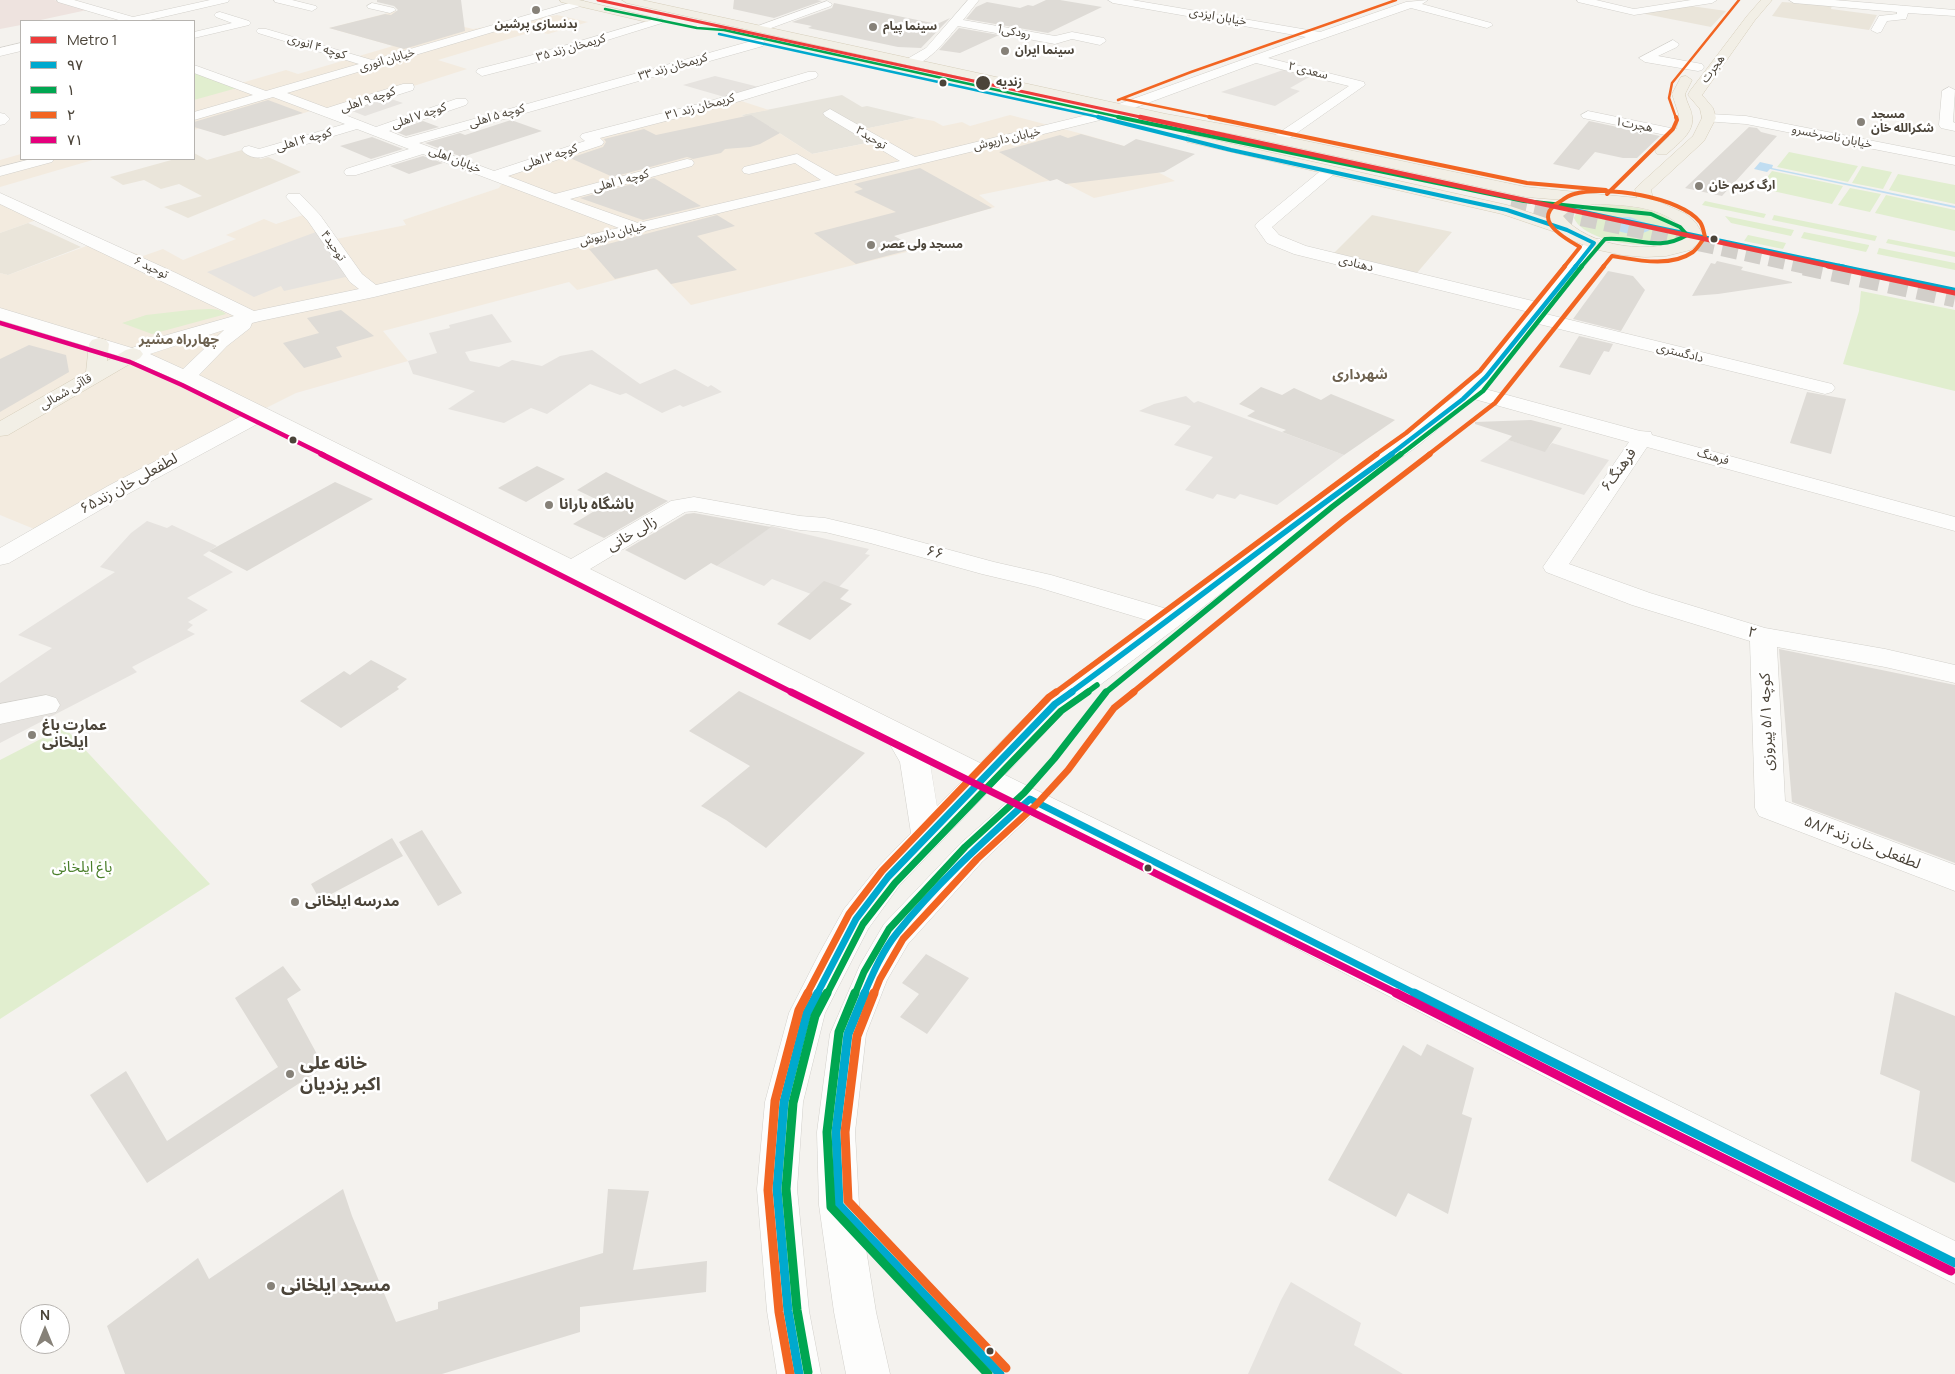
<!DOCTYPE html>
<meta charset="utf-8">
<style>
body{margin:0}
#map{position:relative;width:1955px;height:1374px;overflow:hidden;background:#f4f2ee;font-family:Manrope,sans-serif}
canvas{display:block}
.legend{position:absolute;left:20px;top:20px;width:175px;height:140px;box-sizing:border-box;background:#fff;border:1px solid #b7b4b0;margin:0;padding:6px 9px;list-style:none;font-size:15px;color:#4b4439}
.legend li{display:flex;align-items:center;gap:10px;height:25px}
.legend b{width:25px;border:1px solid #b7b4b0}
.north{position:absolute;left:20px;top:1304px;width:50px;height:50px;box-sizing:border-box;background:#fff;border:1px solid #b7b4b0;border-radius:50%;rotate:0deg;font-size:14px;font-weight:700;line-height:20px;text-align:center;color:#4b4439}
.north::after{content:'';display:block;margin:auto;width:18px;height:22px;background:#868178;clip-path:polygon(50% 0,100% 100%,50% 72%,0 100%)}
</style>
<div id="map">
<canvas width="1955" height="1374"></canvas>
<ul class="legend">
<li><b style="height:6px;background:#ee3c3c"></b>Metro 1</li>
<li><b style="height:6px;background:#00a9ce"></b>۹۷</li>
<li><b style="height:6px;background:#00a651"></b>۱</li>
<li><b style="height:6px;background:#f26522"></b>۲</li>
<li><b style="height:6px;background:#e5007d"></b>۷۱</li>
</ul>
<div class="north">N</div>
</div>
<script>
const c = document.querySelector('canvas').getContext('2d');
c.lineJoin = 'round';
function fill(path, color) { c.fillStyle = color; c.fill(path, 'evenodd'); }
function strokePath(path, color, width, dash) { c.strokeStyle = color; c.lineWidth = width; c.lineCap = dash ? 'butt' : 'round'; c.setLineDash(dash || []); c.stroke(path); }
function write(font, color, halo, rows, align = 'center') {
  c.font = font + ' Manrope,"Noto Sans Arabic",sans-serif'; c.lineWidth = 5; c.setLineDash([]); c.textBaseline = 'middle'; c.strokeStyle = halo; c.fillStyle = color; for (const [text, x, y, turn = 0] of rows) {
    c.save(); c.translate(x, y); c.rotate((+turn || 0) * Math.PI / 180); c.textAlign = isNaN(turn) ? turn : align; if (halo) c.strokeText(text, 0, 0); c.fillText(text, 0, 0); c.restore();
  }
}
const residential = new Path2D(`
 M842 95 862 107 867 106 917 118 860 130 872 142 812 154 770 127 741 115Z`);
const commercial = new Path2D(`
 M396 11 473 29 557 15 588 22 548 34 535 31 438 60 467 69 332 112 321 108 224 136 200 128 194 130V100L231 86 286 70 298 74 393 46 329 28Z
 M735 99 769 110 741 115 770 127 812 154 872 142 859 130 917 118 934 121 943 126 962 122 970 126 1010 115 1090 136 1124 146 1152 169 1175 181 1094 198 1057 179 979 195 995 207 926 227 918 223 887 233 919 249 691 305 656 269 577 290 569 282 383 331 408 361 296 393 226 428 39 531 0 515V273L8 275 100 241 143 256 163 249 183 260 236 239 226 235 264 219 276 224 303 215 331 240 406 225 403 220 499 188 508 172 594 144 583 138Z
 M21 154V159H96L0 187V160Z
 M0 202 39 219 0 233Z`);
const education = new Path2D(`
 M1782 2 1832 5 1831 9 1877 15 1869 30 1772 16Z
 M1691 6 1726 11 1711 27 1640 13Z
 M242 150 261 159 268 157 301 172 188 218 164 207 202 196 179 184 161 189 144 180 123 185 110 177 175 159H194V153L207 160Z
 M1372 215 1452 232 1416 274 1333 254Z
 M28 223 51 233 81 247 8 275 0 273V233Z`);
const medical = new Path2D(`
 M0 0H54L87 10 36 21H21V25L0 29Z`);
const green = new Path2D(`
 M194 71 237 88 194 100Z
 M1789 152 1858 166 1848 182 1777 167Z
 M1862 166 1892 172 1883 189 1852 183Z
 M1772 171 1843 186 1832 204 1759 188Z
 M1898 174 1955 185V204L1889 190Z
 M1850 188 1881 194 1870 212 1838 205Z
 M1886 195 1955 210V231L1875 213Z
 M1705 201 1766 214 1764 218 1702 205Z
 M1611 205C1633 207 1666 209 1680 229L1679 236C1660 254 1584 243 1574 218 1579 204 1598 206 1611 205Z
 M1774 215 1877 236 1875 241 1772 220Z
 M1725 216 1794 230 1791 236 1731 223Z
 M1804 232 1869 245V246L1866 252 1801 238Z
 M1748 235 1786 243 1783 249 1744 241Z
 M1888 239 1955 252V257L1886 243Z
 M1879 248 1955 263V270L1877 254Z
 M1861 291 1955 310V391L1843 364 1859 311Z
 M190 310C201 310 218 306 226 314L152 334 122 323 146 315Z
 M64 727 210 884 0 1019V760Z`);
const parking = new Path2D(`
 M1283 70 1311 76 1290 88 1300 91 1275 106 1221 92Z
 M715 76 763 88 728 98 683 85Z
 M385 97 403 103 365 116 347 109Z
 M316 232 350 276 284 291 281 286 254 297 207 272Z
 M492 314 512 342 465 352 470 361 499 367 512 360 542 366 560 356 592 350 640 384 675 369 708 387 711 385 722 392 683 407 680 405 662 413 626 393 620 395 590 384 547 414 531 408 504 423 448 409 475 391 413 374 408 361 437 353 429 333 450 328 449 325Z
 M1186 396 1194 403 1198 401 1344 455 1277 505 1240 494 1235 499 1217 494 1213 499 1185 490 1213 457 1174 445 1191 426 1139 411 1154 404Z
 M1508 440 1545 451 1552 443 1609 460 1584 495 1480 461Z
 M147 521 167 528 172 525 217 546 203 555 233 572 187 598 208 610 188 622 193 625 187 630 195 634 132 667 137 672 0 743V683L52 648 18 635 115 572 100 567 131 533Z
 M771 526 869 549 865 554 870 555 839 587 811 594 772 579 764 586 717 566Z
 M1291 1282 1361 1323 1354 1345 1403 1374H1248L1281 1300Z`);
const water = new Path2D(`
 M1760 162 1773 165 1772 168 1955 206V208L1770 169 1767 172 1754 169Z
 M1615 217H1630L1649 224 1651 229C1640 238 1614 234 1605 222L1610 218Z`);
const building = new Path2D(`
 M377 0H461L465 31 404 49 329 28 385 14 391 15 398 10 394 6 377 2Z
 M734 0H817L822 1 774 18 733 9Z
 M1046 0H1060L1102 7 1048 33 966 19 976 7 987 2 1020 8 1028 5 1033 6Z
 M834 3 937 24 950 18 921 48 898 47 808 28 812 26 792 22 832 8Z
 M959 28 999 35 960 53 939 50Z
 M268 100 303 113 224 136 194 127V122Z
 M751 115 780 133 760 144 750 147 725 149 721 153 693 159 687 157 613 177 570 158 603 147 606 142 604 139 644 129 656 135Z
 M511 120 542 131 462 157 425 143 460 133 465 135Z
 M423 121 439 127 406 136 394 131Z
 M1589 121 1660 136 1637 158H1623L1595 152 1579 170 1553 164Z
 M1749 127 1757 128 1761 132 1777 136 1722 196 1685 188Z
 M1081 134 1124 146 1136 139 1195 154 1164 172 1066 184 1057 179 1050 181 999 152 1060 135 1068 138Z
 M372 137 403 149 371 159 340 146Z
 M423 156 443 163 409 174 390 166Z
 M920 168 992 208 894 236 917 248 856 264 814 233 896 212 854 192 863 189 854 184Z
 M654 178 701 206 643 220 580 198Z
 M717 215 735 226 697 236 737 270 671 284 657 269 615 279 589 249Z
 M1717 261 1743 267 1741 270 1792 282V283L1718 294 1692 296 1711 263 1715 264Z
 M1608 271 1633 276 1645 290 1621 331 1573 319Z
 M341 310 374 336 336 347 342 357 304 368 283 343 319 333 307 318Z
 M1579 336 1613 344 1609 352 1604 351 1590 375 1559 367Z
 M29 345 66 355 69 372 0 412V359Z
 M1261 387 1282 395 1294 388 1321 400 1331 394 1395 420 1344 455 1282 432 1286 430 1247 416 1255 411 1239 404Z
 M1807 392 1846 399 1831 454 1790 443Z
 M1531 420 1562 428 1545 452 1508 440 1512 436 1475 424V422Z
 M537 466 565 479 526 502 498 488Z
 M606 472 637 487 668 501 604 538 573 524 606 504 577 490Z
 M335 482 373 499 247 571 209 551Z
 M694 513 771 527 717 566 711 563 685 580 625 550 686 514Z
 M824 581 849 590 840 599 852 604 810 640 777 624Z
 M1779 649 1955 685V863L1792 802Z
 M371 660 407 679 397 687 399 689 341 728 300 701 344 671 350 675Z
 M739 691 865 753 766 848 726 820 701 806 750 766 689 731Z
 M422 830 462 893 438 906 399 842Z
 M392 838 403 856 320 900 311 884Z
 M926 954 969 978 927 1034 900 1017 919 994 902 983Z
 M283 966 301 990 287 999 324 1067 147 1183 90 1095 126 1071 167 1141 278 1067 235 998Z
 M1895 992 1955 1016V1183L1911 1161 1920 1091 1880 1074Z
 M1427 1044 1474 1068 1462 1114 1472 1118 1448 1214 1408 1193 1396 1217 1328 1180 1403 1045 1421 1056Z
 M343 1189 352 1216 396 1322 438 1309V1302L603 1253 608 1189 649 1191 633 1270 707 1261 706 1292 580 1307V1332L442 1374H125L107 1326 198 1258 209 1279Z`);
const majorTunnelFar1 = new Path2D(`
 M1511 203 1810 267`);
const majorTunnel = new Path2D(`
 M1804 266 1955 298`);
const minor = new Path2D(`
 M57 0H74L133 17 210 0H229L228 2 146 21H122L58 2Z
 M274 0H292L316 6 317 8 312 11 275 2Z
 M968 0H979L963 20 1055 36 1072 32 1104 38 1106 41 1100 45 1072 39 1055 44 958 26C947 38 925 69 907 65L905 62 907 59 926 48Z
 M1108 0H1132L1320 32 1406 2 1428 0 1422 4 1491 23 1493 25 1487 28 1411 8 1268 58 1364 82 1365 85 1284 142H1274L1272 139 1274 136 1349 86 1256 63 1126 111 1121 112 1114 108 1116 105 1306 37 1113 3Z
 M1577 0H1596L1634 9 1691 0H1717L1712 3 1634 15 1578 2Z
 M1789 0H1834L1955 10V16L1908 13 1906 19 1887 21 1881 32 1877 33 1871 30 1879 16 1897 14V12L1794 3Z
 M576 1H584L585 3 584 5 287 93 327 108 403 84H413L414 87 413 90 340 113 376 127 456 99H466L468 102 466 105 389 131 406 138 755 40H763L765 43 763 46 419 143 494 171 585 141 580 137 582 134 710 101 808 72H816L818 75 816 78 720 107 600 138 604 142 602 145 508 176 555 194 687 159 692 160 694 163 692 166 570 199 638 223 821 180 795 163 749 174 744 173 742 170 744 167 797 154 836 176 900 161 825 116 823 113 830 109 915 157 1095 113 1102 117 1100 120 1011 142 374 297 260 321 252 323 250 328 227 346 199 375 571 559 671 501 694 497 800 516 825 518 876 530 994 562 1051 575 1167 609 1312 500 1403 435 1456 395 1479 373 1529 312 1294 254 1267 243 1255 226 1257 223 1324 168H1334L1336 171 1334 174 1272 227 1279 235 1306 246 1537 302 1588 239H1600L1602 243 1600 247 1546 314 1832 384 1835 388 1832 392 1825 394 1539 324 1485 389 1640 431 1651 432 1652 435 1955 517V531L1647 447 1569 564 1650 593 1765 628 1885 649 1955 665V683L1885 667 1777 647 1785 801 1955 865V891L1759 816 1755 808 1750 641 1632 605 1546 572 1543 567 1629 442 1474 399 1419 445 1328 510 1180 625 1065 711 1005 775C1322 928 1638 1087 1955 1241V1284L1621 1116 1257 928 1032 815 982 862 908 944 887 980 866 1034 855 1132 859 1205 876 1312 890 1374H846L834 1312 819 1205 817 1132 830 1034 860 965 884 924 960 844 1007 802 988 792 899 886 868 929 825 1013 803 1102 797 1189 809 1311 821 1374H777L767 1311 757 1189 765 1102 789 1013 819 954 844 909 877 868 911 833 900 762 889 743 397 490 261 422 124 496 9 563 0 565V548L108 486 245 414 179 381 126 358 0 320V308L132 348 160 337 234 316 0 204V193L176 273 254 311 359 289 350 282 308 221 286 197 288 194H300L320 215 362 274 376 285 619 228 423 154 356 175H346L344 172 346 169 409 149 357 129 263 157C256 159 246 156 242 150L244 147 249 146 259 149 345 124 273 97 194 120V112L253 95 194 73V65L266 91 359 64 258 33 256 31 258 29H266L372 60ZM224 330 183 369 150 354ZM694 511 800 530 825 532 870 543 982 574 1037 587 1150 621 1045 697 980 763 590 569 685 512ZM930 763 963 780 937 806Z
 M827 1 832 4 831 6 763 31H755L753 29 755 27Z
 M372 3 394 8 396 10 390 13 368 8 367 6Z
 M220 12 249 21 251 23 249 25 194 38V32L232 23 216 17 214 15 216 13Z
 M658 18 662 19 664 21 662 23 537 62 482 76 476 72 478 69 529 56Z
 M1673 40 1679 44 1677 47 1658 56 1702 64 1704 67 1702 70 1698 71 1645 62 1639 58Z
 M21 43V51L0 56V48Z
 M1949 87 1955 90 1953 122 1955 123V131L1941 128 1939 125 1942 91Z
 M1588 111 1680 130 1687 134 1680 138 1583 118 1581 115Z
 M0 113 5 114 10 119 5 124 0 125Z
 M1709 114 1746 116 1955 157V165L1746 124 1704 121 1702 118Z
 M31 159H54L52 162 0 176V167Z
 M46 695 56 698 60 705 56 712 0 724V704Z`);
const major = new Path2D(`
 M560 0H579L651 17 653 19 647 22 561 2Z
 M622 0H642L1166 114 1239 127 1526 187 1637 198 1635 189 1638 186 1693 136 1702 118 1700 109 1688 95 1690 91 1747 16 1761 0H1772L1755 20 1702 95 1713 108 1716 118 1704 141 1651 190 1653 199 1686 214 1696 223 1705 238 1690 250 1666 256 1645 257 1622 255 1594 249 1574 241 1561 234 1502 214 1192 143 1187 142 1185 139 1187 136 1192 135 1507 205 1549 219 1547 216 1553 208 1564 200 1526 197 1239 135 1166 122 627 3ZM1595 204C1626 205 1671 206 1688 236 1655 257 1587 247 1563 216L1573 208Z
 M1686 76 1692 80 1685 94C1686 102 1691 108 1692 116 1695 133 1677 144 1667 154H1657L1655 151 1657 148 1677 128 1679 115 1672 94 1681 77Z
 M99 338 106 340 109 344 107 361 126 350 133 348 140 350 143 354 140 358 8 435 0 436V421L86 372 89 344 92 340Z`);
const bus1Far5 = new Path2D(`
 M719 34 1103 118`);
const bus1Far4 = new Path2D(`
 M1098 117 1231 150 1507 210 1567 230 1594 243 1575 267
 M1546 204 1845 267`);
const bus1Far3 = new Path2D(`
 M1839 266 1955 290
 M1390 455 1463 399 1486 377 1576 266`);
const bus1Far2 = new Path2D(`
 M1070 693C1178 614 1283 531 1392 454`);
const bus1Far1 = new Path2D(`
 M817 994 856 919 888 877 1055 704 1072 692
 M864 994C873 973 883 950 897 933 936 884 984 841 1030 799L1416 994`);
const bus1 = new Path2D(`
 M865 993 848 1034 836 1132 839 1205 1000 1374
 M1414 993 1955 1263
 M799 1374 788 1311 777 1189 784 1102 807 1013 818 993`);
const bus2Far5 = new Path2D(`
 M605 9 697 28 724 30 1124 118`);
const bus2Far4 = new Path2D(`
 M1118 117 1524 201 1651 214 1680 227 1687 235C1657 253 1635 236 1605 239L1581 267`);
const bus2Far3 = new Path2D(`
 M1400 455 1483 391 1582 266`);
const bus2Far2 = new Path2D(`
 M1086 693 1097 685
 M1105 693 1332 507 1401 454`);
const bus2Far1 = new Path2D(`
 M827 994 863 924 895 883 1061 711 1088 692
 M855 994 864 972 889 929 965 847 1024 793 1054 759 1106 692`);
const bus2 = new Path2D(`
 M855 993 839 1032 827 1132 831 1207 988 1374
 M808 1372 797 1310 786 1189 793 1103 815 1016 827 993`);
const bus3Far5 = new Path2D(`
 M1123 99 1215 118
 M1118 100 1191 72 1396 0
 M1676 118 1669 98 1672 83 1739 0`);
const bus3Far4 = new Path2D(`
 M1209 117 1527 183 1606 190
 M1607 194 1673 129 1677 120 1676 117
 M1564 267 1580 247C1562 237 1530 218 1561 201 1565 198 1570 195 1574 194 1604 185 1681 197 1700 222 1703 226 1704 233 1705 237 1701 242 1698 248 1693 252 1670 268 1637 260 1612 256L1603 267`);
const bus3Far3 = new Path2D(`
 M1375 455 1406 433 1480 371 1565 266
 M1428 455 1495 403 1604 266`);
const bus3Far2 = new Path2D(`
 M1055 693 1377 454
 M1132 693 1343 521 1430 454`);
const bus3Far1 = new Path2D(`
 M807 994 849 914 882 871 1049 697 1056 692
 M874 994 880 979 903 939 977 859 1036 805 1068 770 1114 708 1134 692`);
const bus3 = new Path2D(`
 M874 993 857 1036 845 1132 848 1201 1006 1368
 M790 1374 779 1312 768 1190 775 1101 799 1010 808 993`);
const bus4Far3 = new Path2D(`
 M0 323 130 362 182 385 324 455`);
const bus4Far2 = new Path2D(`
 M321 454 793 693`);
const bus4Far1 = new Path2D(`
 M791 692 1398 994`);
const bus4 = new Path2D(`
 M1396 993 1630 1112 1951 1271`);
const metro1Far2 = new Path2D(`
 M598 0 1145 118`);
const metro1Far1 = new Path2D(`
 M1140 117 1834 267`);
const metro1 = new Path2D(`
 M1828 266 1955 293`);
const markers = [
 [536,10,5,"#868178"],
 [873,27,5,"#868178"],
 [1005,51,5,"#868178"],
 [943,83,4.5,"#4b4439"],
 [983,83,8,"#4b4439"],
 [1861,122,5,"#868178"],
 [1699,186,5,"#868178"],
 [1714,239,4.5,"#4b4439"],
 [871,245,5,"#868178"],
 [293,440,4.5,"#4b4439"],
 [549,505,5,"#868178"],
 [32,735,5,"#868178"],
 [1148,868,4.5,"#4b4439"],
 [295,902,5,"#868178"],
 [290,1074,5,"#868178"],
 [271,1286,5,"#868178"],
 [990,1351,4.5,"#4b4439"]
];
const farStreetnames = [
 ["خیابان ایزدی",1218,17,10],
 ["1رودکی",1014,32,10],
 ["کوچه ۴ انوری",317,47,17],
 ["کریمخان زند ۳۵",571,48,-16],
 ["خیابان انوری",387,60,-16],
 ["کریمخان زند ۳۳",673,67,-16],
 ["هجرت",1713,69,-53],
 ["سعدی ۲",1308,71,14],
 ["کوچه ۹ اهلی",368,100,-18],
 ["کریمخان زند ۳۱",700,107,-15],
 ["کوچه ۷ اهلی",419,116,-19],
 ["کوچه ۵ اهلی",497,116,-16],
 ["۱هجرت",1634,125,11],
 ["خیابان ناصرخسرو",1832,137,11],
 ["توحید۲",871,138,31],
 ["خیابان داریوش",1007,139,-13],
 ["کوچه ۴ اهلی",304,140,-16],
 ["کوچه ۳ اهلی",550,157,-18],
 ["خیابان اهلی",455,160,21],
 ["کوچه ۱ اهلی",621,181,-15],
 ["خیابان داریوش",613,234,-14],
 ["توحید۴",333,246,55],
 ["دهنادی",1356,264,14],
 ["۶ توحید",151,268,25],
 ["دادگستری",1680,353,14],
 ["قاآنی شمالی",66,392,-30],
 ["فرهنگ",1713,457,16]
];
const farPoinames = [
 ["بدنسازی پرشین",536,25,"center"],
 ["سینما پیام",883,27],
 ["سینما ایران",1015,51],
 ["مسجد",1871,115],
 ["شکرالله خان",1871,129],
 ["ارگ کریم خان",1709,186],
 ["مسجد ولی عصر",881,245]
];
const farStopnames = [
 ["زندیه",996,83]
];
const farNeighbourhoodnames = [
 ["چهارراه مشیر",179,340],
 ["شهرداری",1360,375]
];
const streetNames = [
 ["فرهنگ۶",1619,470,-54],
 ["لطفعلی خان زند۶۵",129,484,-29],
 ["زالی خانی",632,534,-30],
 ["۶۶",935,553,15],
 ["۲",1752,633,17],
 ["کوچه ۵/۱ پیروزی",1767,722,-92],
 ["لطفعلی خان زند۵۸/۴",1862,843,21]
];
const poiNames = [
 ["باشگاه بارانا",559,505],
 ["عمارت باغ",42,726],
 ["ایلخانی",42,743],
 ["مدرسه ایلخانی",305,902]
];
const parkNames = [
 ["باغ ایلخانی",82,868]
];
const nearPoinames = [
 ["خانه علی",300,1064],
 ["اکبر یزدیان",300,1085],
 ["مسجد ایلخانی",281,1286]
];
fill(residential, '#e7e4dc');
fill(commercial, '#f3ebdf');
fill(education, '#eae5da');
fill(medical, '#eee3df');
fill(green, '#e1eecf');
fill(parking, '#e6e3df');
fill(water, '#c0ddf1');
fill(building, '#dedbd6');
strokePath(majorTunnelFar1, '#d2cfca', 16, [16, 8]);
strokePath(majorTunnel, '#d2cfca', 19, [19, 10]);
strokePath(minor, '#d2d0cb', 1);
strokePath(major, '#d6cebb', 1);
fill(minor, '#fdfdfc');
fill(major, '#f2efe6');
strokePath(bus1Far5, '#00a9ce', 2.5);
strokePath(bus1Far4, '#00a9ce', 4);
strokePath(bus1Far3, '#00a9ce', 4.5);
strokePath(bus1Far2, '#00a9ce', 5.5);
strokePath(bus1Far1, '#00a9ce', 7);
strokePath(bus1, '#00a9ce', 9);
strokePath(bus2Far5, '#00a651', 2.5);
strokePath(bus2Far4, '#00a651', 4);
strokePath(bus2Far3, '#00a651', 4.5);
strokePath(bus2Far2, '#00a651', 5.5);
strokePath(bus2Far1, '#00a651', 7);
strokePath(bus2, '#00a651', 9);
strokePath(bus3Far5, '#f26522', 2.5);
strokePath(bus3Far4, '#f26522', 4);
strokePath(bus3Far3, '#f26522', 4.5);
strokePath(bus3Far2, '#f26522', 5.5);
strokePath(bus3Far1, '#f26522', 7);
strokePath(bus3, '#f26522', 9);
strokePath(bus4Far3, '#e5007d', 4.5);
strokePath(bus4Far2, '#e5007d', 5.5);
strokePath(bus4Far1, '#e5007d', 7);
strokePath(bus4, '#e5007d', 9);
strokePath(metro1Far2, '#ee3c3c', 3);
strokePath(metro1Far1, '#ee3c3c', 4.5);
strokePath(metro1, '#ee3c3c', 5);
for (const [x, y, r, color] of markers) { const dot = new Path2D(); dot.arc(x, y, r, 0, 2 * Math.PI); c.fillStyle = color; c.fill(dot); strokePath(dot, '#fff', 2); }
write('12px', '#4b4439', '#fff', farStreetnames);
write('bold 12px', '#4b4439', '#fff', farPoinames, 'left');
write('bold 12px', '#4b4439', '#fff', farStopnames, 'left');
write('bold 14px', '#6e6250', '#fff', farNeighbourhoodnames);
write('15px', '#4b4439', '#fff', streetNames);
write('bold 15px', '#4b4439', '#fff', poiNames, 'left');
write('15px', '#4a7f2a', '#fff', parkNames);
write('bold 18px', '#4b4439', '#fff', nearPoinames, 'left');
</script>
